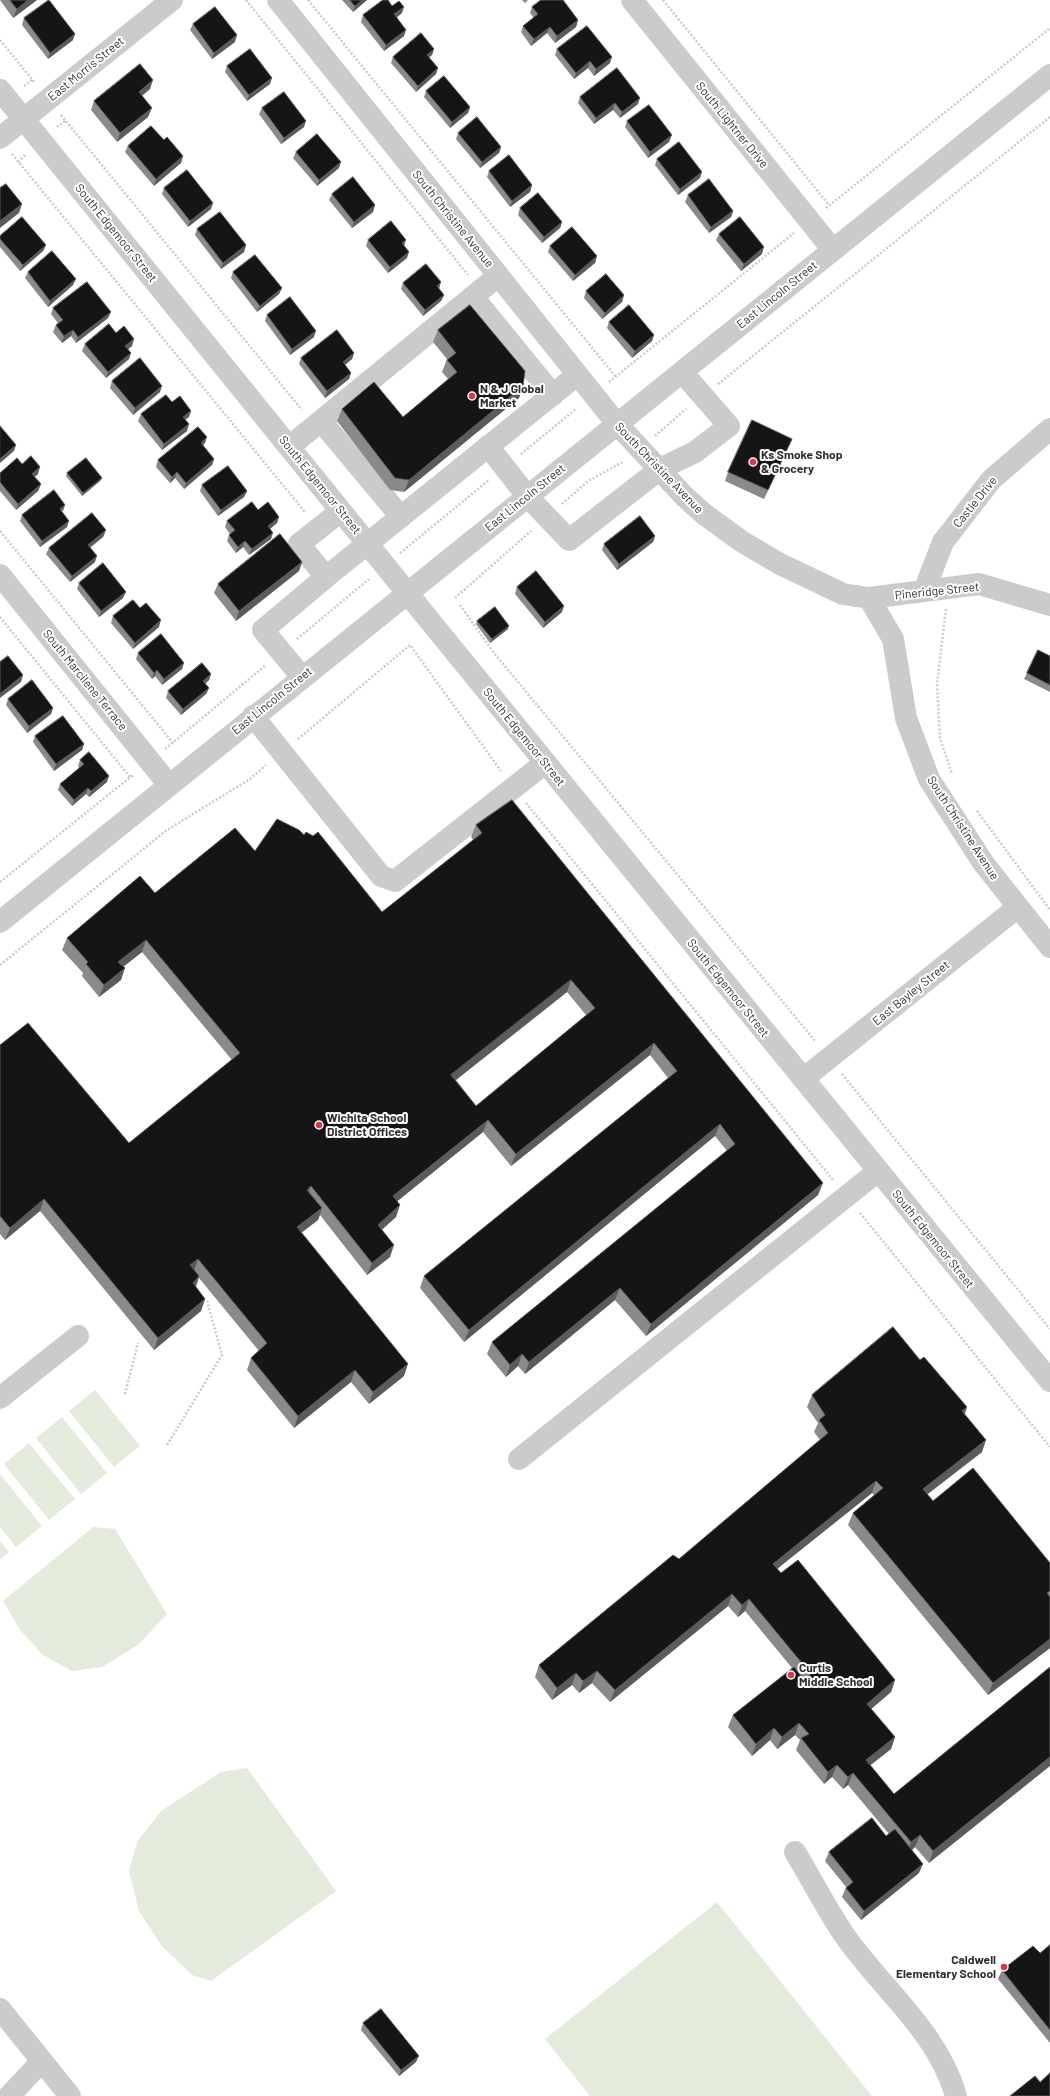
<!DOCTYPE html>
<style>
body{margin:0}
canvas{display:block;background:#fff}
</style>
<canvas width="1050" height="2096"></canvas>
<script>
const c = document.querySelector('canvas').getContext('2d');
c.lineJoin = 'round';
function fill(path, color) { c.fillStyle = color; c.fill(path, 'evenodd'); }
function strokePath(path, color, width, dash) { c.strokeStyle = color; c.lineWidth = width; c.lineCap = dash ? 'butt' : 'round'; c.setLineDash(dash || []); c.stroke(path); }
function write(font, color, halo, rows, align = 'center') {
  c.font = font + ' Barlow,sans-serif'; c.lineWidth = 4; c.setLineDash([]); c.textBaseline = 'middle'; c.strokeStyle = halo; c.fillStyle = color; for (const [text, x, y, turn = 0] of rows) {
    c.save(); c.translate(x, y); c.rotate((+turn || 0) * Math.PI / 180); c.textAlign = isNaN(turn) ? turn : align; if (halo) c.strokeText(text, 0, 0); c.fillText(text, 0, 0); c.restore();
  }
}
const green = new Path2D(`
 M95 1390 140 1446 114 1467 69 1411Z
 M62 1417 107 1473 81 1494 36 1438Z
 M29 1443 75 1499 49 1520 4 1464Z
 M0 1474 42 1526 16 1547 0 1527Z
 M93 1527 115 1529 167 1614 139 1644 102 1667 72 1671 43 1655 20 1630 3 1601Z
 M0 1541 9 1552 0 1560Z
 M247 1768 336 1891 211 1981 192 1975 161 1945 139 1911 129 1871 137 1842 161 1811 221 1772Z
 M717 1902 872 2096H590L545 2039Z`);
const path = new Path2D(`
 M246 0 468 275
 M308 0 616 377
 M663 0 829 205
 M0 40 35 83
 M24 86 32 80
 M61 115 302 410
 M57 127 65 121
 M12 154 305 512
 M18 162 26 154
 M826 208 1050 28
 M609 382 794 233
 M718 384 1050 117
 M655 436 686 409
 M521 454 577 408
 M562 504 588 481 623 462
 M0 531 173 743
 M400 553 489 480
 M455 598 531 531
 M460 605 494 653 816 1042
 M946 609 937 684 940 738 952 774
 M0 617 130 777
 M297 639 369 579
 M298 739 410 645 501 771
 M165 749 266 665
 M526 803 834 1181
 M977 811 1050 910
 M0 882 133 775
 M0 965 167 830 250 779 266 765
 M842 1074 1050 1329
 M860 1213 1050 1447
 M125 1394 138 1343
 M167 1445 222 1355 207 1301`);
const minor = new Path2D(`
 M278 0 617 424 684 496 704 514 741 541 780 564 843 594 869 598 979 584 1050 605
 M632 0 833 250
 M0 90 434 626 1050 1381
 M0 138 172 0
 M473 297 553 395
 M321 421 401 517
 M488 446 527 496 569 540 660 469 695 452 729 426 682 372
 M289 447 498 276
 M0 575 169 785
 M326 577 577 375
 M924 591 943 542 991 480 1050 429
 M869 598 893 639 906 718 929 779 984 864 1050 947
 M302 677 263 630 326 577 299 544 341 511
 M253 716 381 876 395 881 545 763
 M0 922 1050 75
 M803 1079 1018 907
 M0 1398 78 1336
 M519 1459 878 1171
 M795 1852C812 1880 827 1910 845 1936 882 1989 938 2032 956 2096
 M0 2009 70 2096
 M9 2096 42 2061`);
const wall = new Path2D(`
 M0 0H37L13 18Z
 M342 0H367L353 12Z
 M522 0H528L525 3Z
 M392 6 402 13 397 17 404 36 384 51 361 22 363 15Z
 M532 7 578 20 576 27 555 43 547 33 531 46 521 32 523 26 534 18 530 13Z
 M24 18 73 40 48 59 22 25Z
 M193 24 235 42 212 59 190 30Z
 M434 49 432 55 429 57 436 74 416 92 391 63 393 57Z
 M557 49 610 63 594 76 588 68 574 79 555 55Z
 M227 66 270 84 247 101 225 72Z
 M150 89 142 96 148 117 117 142 91 110 94 101Z
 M426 91 470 107 468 113 450 128 424 97Z
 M580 97 638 104 620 118 613 110 594 124 578 103Z
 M262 108 304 127 281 144 259 114Z
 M627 121 669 142 648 158 625 127Z
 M458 133 501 147 499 153 480 168 456 139Z
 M164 140 183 156 181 163 154 186 125 152 128 146Z
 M296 152 339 168 317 186 293 158Z
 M657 159 700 178 678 195 655 165Z
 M489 171 532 185 530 192 510 207 487 177Z
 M164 188 211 209 188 227 162 194Z
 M332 194 375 205 373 212 352 228 329 200Z
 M688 195 733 211 731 217 709 233 685 202Z
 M520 208 562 222 560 228 542 243 518 215Z
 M197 229 246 245 244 252 221 269 195 235Z
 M719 234 762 254 741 271 716 240Z
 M0 236 46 245 43 251 20 271 0 247Z
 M368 240 404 246 407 258 388 273 366 246Z
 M550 246 597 256 595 263 573 281 548 252Z
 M28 272 73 285 48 307 25 278Z
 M233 272 282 288 279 294 257 312 231 278Z
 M403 283 444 295 441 301 423 316 401 289Z
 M586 291 624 295 622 302 602 319 584 298Z
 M53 308 111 312 108 318 76 343 71 336 62 343 53 332 56 325 58 323 51 314Z
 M267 315 314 337 290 355 265 321Z
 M609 322 654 335 652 341 632 358 607 328Z
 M438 330 523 386 519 398 404 492 390 490 337 421 342 409 403 417 448 379 442 372 447 359 433 342Z
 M116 333 132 346 128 349 131 353 129 359 106 378 82 351 85 344Z
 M354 353 352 359 345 365 351 373 349 379 325 398 299 364 301 358Z
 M112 381 160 392 133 415 110 388Z
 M172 402 189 417 185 419 187 431 162 450 138 421 141 414Z
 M205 443 203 445 214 459 212 465 184 489 175 478 170 483 156 467 158 460Z
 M788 448 764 499 725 481 728 472Z
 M22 464 38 474 34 477 41 484 38 491 16 510 0 491V473Z
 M67 473 102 478 100 481 82 496 66 476Z
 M202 485 247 491 244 497 218 516 200 491Z
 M258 510 279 517 277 523 270 529 271 539 249 555 243 547 236 553 227 541 229 535 230 534 225 527 227 521Z
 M62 511 67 527 40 547 20 521 22 515Z
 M106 530 103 537 90 547 95 562 70 582 46 554 49 548Z
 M655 536 653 542 617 570 602 550 604 544Z
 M302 562 299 571 236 621 214 593 218 584Z
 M79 583 123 598 99 617 77 589Z
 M517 587 562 612 543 628 515 594Z
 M140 608 159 627 133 649 111 623 113 616Z
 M477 621 508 629 490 643 476 624Z
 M138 653 182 669 162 685 155 676 152 679 136 659Z
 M1050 656V692L1024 679 1027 673Z
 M211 674 209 680 205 684 209 688 206 694 181 715 166 698 168 691Z
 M8 699 53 708 51 714 27 733 6 705Z
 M35 736 84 744 82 750 54 771 33 742Z
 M80 760 107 782 89 797 86 794 72 806 58 790 60 784 79 768 78 766Z
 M476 825 818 1195 646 1336 615 1300 525 1374 518 1366 506 1377 487 1354 492 1342 727 1151 715 1136 464 1342 420 1288 424 1276 668 1078 650 1055 511 1166 483 1132 397 1201 396 1217 382 1229 390 1257 367 1275 320 1215 318 1220 301 1233 404 1376 369 1404 351 1382 294 1428 247 1370 251 1358 259 1351 199 1278 196 1287 205 1299 201 1311 154 1350 40 1211 5 1240 0 1234V1045L129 1143 232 1060 142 952 123 967 121 980 99 997 82 976 83 973 62 950 67 938 155 893 255 851 382 912 473 840 471 837ZM567 992 586 1015 476 1106 456 1080Z
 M920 1360 967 1407 964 1414 982 1452 927 1495 933 1501 1050 1563V1648L988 1695 848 1525 853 1513 874 1495 872 1493 777 1569 895 1680 891 1692 871 1709 895 1737 891 1749 870 1765 894 1794 1050 1667 929 1863 915 1847 912 1850 919 1873 861 1920 842 1897 846 1887 825 1861 829 1852 886 1836 889 1834 848 1785 843 1789 832 1777 824 1784 796 1750 800 1740 795 1735 777 1749 770 1740 752 1756 728 1727 733 1715 792 1668 745 1611 738 1617 728 1606 610 1702 592 1683 579 1693 572 1685 552 1700 535 1677 539 1665 679 1559 820 1440 814 1432 818 1423 807 1407 812 1395Z
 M1050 1945V2043L998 1979 1002 1970 1040 1953Z
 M363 2023 416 2062 399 2076 361 2030Z`);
const shadedWall = new Path2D(`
 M28 0H37L13 18 17 9Z
 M362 0H367L353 12 355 6Z
 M404 7 402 13 392 21 394 14Z
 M578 20 576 27 555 43 557 36Z
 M550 27 547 33 531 46 534 39Z
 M406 30 404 36 384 51 386 45Z
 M75 34 73 40 48 59 50 53Z
 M237 35 235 42 212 59 214 53Z
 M434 49 432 55 425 61 427 55Z
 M612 57 610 63 594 76 596 69Z
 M590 61 588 68 574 79 576 73Z
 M438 68 436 74 416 92 418 86Z
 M272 78 270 84 247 101 249 95Z
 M153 80 150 89 135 101 139 92Z
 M640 98 638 104 620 118 622 112Z
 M615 103 613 110 594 124 596 118Z
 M470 107 468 113 450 128 452 122Z
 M152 108 148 117 117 142 120 133Z
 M306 121 304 127 281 144 284 138Z
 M672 135 669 142 648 158 650 152Z
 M501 147 499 153 480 168 482 162Z
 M183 156 181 163 154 186 156 179Z
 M341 162 339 168 317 186 319 180Z
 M702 172 700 178 678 195 680 189Z
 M532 185 530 192 510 207 512 201Z
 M213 203 211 209 188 227 190 221Z
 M22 204 19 213 0 228V221Z
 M375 205 373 212 352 228 354 222Z
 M733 211 731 217 709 233 711 227Z
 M562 222 560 228 542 243 544 237Z
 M406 240 404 246 402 243Z
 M46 245 43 251 20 271 23 265Z
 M246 245 244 252 221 269 223 263Z
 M764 247 762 254 741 271 744 264Z
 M409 252 407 258 388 273 390 267Z
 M597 256 595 263 573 281 575 275Z
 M76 279 73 285 48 307 50 301Z
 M441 282 439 289 437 286Z
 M282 288 279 294 257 312 260 306Z
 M444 295 441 301 423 316 425 310Z
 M624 295 622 302 602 319 605 313Z
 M111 312 108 318 76 343 78 337Z
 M73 330 71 336 62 343 64 336Z
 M316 331 314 337 290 355 292 349Z
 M654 335 652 341 632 358 635 351Z
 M134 339 132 346 123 353 125 346Z
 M131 353 129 359 106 378 108 372Z
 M354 353 352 359 341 368 343 362Z
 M351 373 349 379 325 398 327 391Z
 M162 386 160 392 133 415 135 408Z
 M523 386 519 398 404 492 409 480Z
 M191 411 189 417 181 423 183 417Z
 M189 424 187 431 162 450 164 444Z
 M207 437 205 443 198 449 201 443Z
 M792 439 788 448 764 499 768 490Z
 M16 445 14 451 0 463V459Z
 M214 459 212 465 184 489 186 483Z
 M40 467 38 474 30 481 32 474Z
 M177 472 175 478 170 483 172 477Z
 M102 478 100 481 82 496 83 493Z
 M41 484 38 491 16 510 18 504Z
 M247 491 244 497 218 516 221 510Z
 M65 505 63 511 60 509Z
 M279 517 277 523 266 532 268 526Z
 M69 521 67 527 40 547 42 541Z
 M106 530 103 537 86 551 88 545Z
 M273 533 271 539 249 555 252 549Z
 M655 536 653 542 617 570 619 564Z
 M245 541 243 547 236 553 238 547Z
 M97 556 95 562 70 582 72 576Z
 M302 562 299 571 236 621 239 611Z
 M126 592 123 598 99 617 101 611Z
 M564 606 562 612 543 628 545 622Z
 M161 620 159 627 133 649 135 643Z
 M509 626 508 629 490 643 492 639Z
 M184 663 182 669 162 685 164 679Z
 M157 670 155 676 152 679 154 673Z
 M211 674 209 680 201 687 203 681Z
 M23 675 21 682 0 698V694Z
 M209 688 206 694 181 715 183 709Z
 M53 708 51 714 27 733 29 726Z
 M84 744 82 750 54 771 56 764Z
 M109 776 107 782 89 797 91 791Z
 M88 788 86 794 72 806 74 800Z
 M146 940 142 952 114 974 118 962Z
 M125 968 121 980 99 997 104 985Z
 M571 980 567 992 447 1087 451 1075Z
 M654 1043 650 1055 511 1166 516 1154Z
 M488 1120 483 1132 389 1208 393 1196Z
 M720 1124 715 1136 464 1342 469 1330Z
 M823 1183 818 1195 646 1336 651 1324Z
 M311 1186 307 1198V1190Z
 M44 1199 40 1211 5 1240 10 1228Z
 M400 1205 396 1217 374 1237 378 1225Z
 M322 1208 318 1220 293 1239 297 1227Z
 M394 1245 390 1257 367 1275 372 1263Z
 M198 1259 194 1271 190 1265Z
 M199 1276 195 1288 193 1283Z
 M620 1288 615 1300 525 1374 529 1362Z
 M205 1299 201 1311 154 1350 158 1338Z
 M522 1354 518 1366 506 1377 510 1365Z
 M408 1364 404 1376 369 1404 373 1392Z
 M355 1370 351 1382 294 1428 298 1416Z
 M967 1407 963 1419 962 1411Z
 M986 1440 982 1452 918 1501 923 1489Z
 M876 1481 872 1493 768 1576 773 1564Z
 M732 1594 728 1606 610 1702 615 1690Z
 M749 1599 745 1611 738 1617 742 1605Z
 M1050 1639V1648L988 1695 993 1683Z
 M597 1671 592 1683 579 1693 583 1681Z
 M576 1673 572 1685 552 1700 557 1688Z
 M895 1680 891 1692 863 1716 867 1704Z
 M799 1723 795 1735 777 1749 782 1737Z
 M774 1728 770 1740 752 1756 756 1744Z
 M895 1737 891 1749 862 1772 866 1760Z
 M1050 1757V1766L929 1863 933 1851Z
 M837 1765 832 1777 824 1784 828 1772Z
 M853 1773 848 1785 843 1789 848 1777Z
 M920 1835 915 1847 907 1854 911 1842Z
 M923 1864 919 1873 861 1920 864 1911Z
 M419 2056 416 2062 399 2076 401 2070Z`);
const building = new Path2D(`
 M10 0H28L17 9Z
 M49 0 75 34 50 53 24 18Z
 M350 0H362L355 6Z
 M383 0H388L392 6 399 1 404 7 394 14 406 30 386 45 363 15Z
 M541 0H563L578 20 557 36 550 27 534 39 523 26 538 14 532 7Z
 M215 7 237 35 214 53 193 24Z
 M587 26 612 57 596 69 590 61 576 73 557 49Z
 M421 33 434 49 427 55 438 68 418 86 393 57Z
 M250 49 272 78 249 95 227 66Z
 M140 64 153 80 139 92 152 108 120 133 94 101Z
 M617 68 640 98 622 112 615 103 596 118 580 97Z
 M444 76 470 107 452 122 426 91Z
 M284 92 306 121 284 138 262 108Z
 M649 105 672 135 650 152 627 121Z
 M477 117 501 147 482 162 458 133Z
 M151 126 164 140 167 137 183 156 156 179 128 146Z
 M317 134 341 162 319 180 296 152Z
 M679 142 702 172 680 189 657 159Z
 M509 155 532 185 512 201 489 171Z
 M187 170 213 203 190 221 164 188Z
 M353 177 375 205 354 222 332 194Z
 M709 179 733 211 711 227 688 195Z
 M6 184 22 204 0 221V188Z
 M538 193 562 222 544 237 520 208Z
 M220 212 246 245 223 263 197 229Z
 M22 217 46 245 23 265 0 239V236Z
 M740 217 764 247 744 264 719 234Z
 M391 221 406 240 402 243 409 252 390 267 368 240Z
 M572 227 597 256 575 275 550 246Z
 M52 251 76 279 50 301 28 272Z
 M255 255 282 288 260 306 233 272Z
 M426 264 441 282 437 286 444 295 425 310 403 283Z
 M606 274 624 295 605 313 586 291Z
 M87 282 111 312 78 337 73 330 64 336 56 325 63 320 53 308Z
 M290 297 316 331 292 349 267 315Z
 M470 305 525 371 523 386 409 480 395 478 342 409 374 382 403 417 457 372 447 360 456 353 438 330Z
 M629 305 654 335 635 351 609 322Z
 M109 324 116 333 124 326 134 339 125 346 131 353 108 372 85 344Z
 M337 330 354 353 343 362 351 373 327 391 301 358Z
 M140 358 162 386 135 408 112 381Z
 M166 395 172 402 180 396 191 411 183 417 189 424 164 444 141 414Z
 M752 420 792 439 768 490 728 472Z
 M0 426 16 445 0 459Z
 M198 427 207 437 201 443 214 459 186 483 177 472 172 477 158 460Z
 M31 456 40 467 32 474 41 484 18 504 0 482V473L17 458 22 464Z
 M86 458 102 478 83 493 67 473Z
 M228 466 247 491 221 510 202 485Z
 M54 490 65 505 60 509 69 521 42 541 22 515Z
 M252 502 258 510 268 502 279 517 268 526 273 533 252 549 245 541 238 547 229 535 235 530 227 521Z
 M92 513 106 530 88 545 97 556 72 576 49 548Z
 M640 516 655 536 619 564 604 544Z
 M280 534 302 562 239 611 218 584Z
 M103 563 126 592 101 611 79 583Z
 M536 571 564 606 545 622 517 587Z
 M133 600 140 608 146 603 161 620 135 643 113 616Z
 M495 607 509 626 492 639 477 621Z
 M161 634 184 663 164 679 157 670 154 673 138 653Z
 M1038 650 1050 656V685L1027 673Z
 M8 656 23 675 0 694V662Z
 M202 663 211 674 203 681 209 688 183 709 168 691Z
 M32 680 53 708 29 726 8 699Z
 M63 716 84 744 56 764 35 736Z
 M89 752 109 776 91 791 88 788 74 800 60 784 84 764 80 760Z
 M512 800 823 1183 651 1324 620 1288 529 1362 522 1354 510 1365 492 1342 735 1144 720 1124 469 1330 424 1276 677 1071 654 1043 516 1154 488 1120 393 1196 400 1205 378 1225 394 1245 372 1263 311 1186 307 1190 322 1208 297 1227 408 1364 373 1392 355 1370 298 1416 251 1358 267 1343 198 1259 190 1265 199 1276 193 1283 205 1299 158 1338 44 1199 10 1228 0 1216V1045L28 1023 129 1143 240 1053 146 940 118 962 125 968 104 985 86 964 88 962 67 938 140 876 155 893 235 828 255 851 277 819 299 830 304 835 306 832 313 836 318 832 382 912 482 833 476 825ZM571 980 595 1008 476 1106 451 1075Z
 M893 1327 920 1360 924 1357 967 1407 962 1411 986 1440 923 1489 933 1501 973 1468 1050 1563V1591L1047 1593 1050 1597V1639L993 1683 853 1513 883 1488 876 1481 773 1564 781 1573 798 1560 895 1680 867 1704 895 1737 866 1760 894 1794 1050 1667V1757L933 1851 920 1835 911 1842 853 1773 848 1777 837 1765 828 1772 801 1738 809 1734 799 1723 782 1737 774 1728 756 1744 733 1715 794 1667 804 1680 811 1674 749 1599 742 1605 732 1594 615 1690 597 1671 583 1681 576 1673 557 1688 539 1665 673 1555 679 1559 828 1433 819 1420 825 1415 812 1395Z
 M872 1818 886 1836 895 1829 923 1864 864 1911 846 1888 853 1882 829 1852Z
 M1050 1945V2030L1002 1970 1033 1946 1040 1953Z
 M381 2009 419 2056 401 2070 363 2023Z
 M1050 2073V2096H1010L1035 2076 1040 2082Z`);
const markers = [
 [472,396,4,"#df3544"],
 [753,462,4,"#df3544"],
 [319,1125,4,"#df3544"],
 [791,1675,4,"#df3544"],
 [1004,1967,4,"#df3544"]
];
const streetNames = [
 ["East Morris Street",86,69,-39],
 ["South Lightner Drive",732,125,51],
 ["South Christine Avenue",453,219,51],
 ["South Edgemoor Street",116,233,51],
 ["East Lincoln Street",777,295,-39],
 ["South Christine Avenue",659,468,46],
 ["South Edgemoor Street",320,485,51],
 ["East Lincoln Street",525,498,-39],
 ["Castle Drive",975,502,-51],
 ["Pineridge Street",937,591,-6],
 ["South Marcilene Terrace",85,680,51],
 ["East Lincoln Street",272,701,-39],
 ["South Edgemoor Street",524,737,51],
 ["South Christine Avenue",963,828,57],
 ["South Edgemoor Street",728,988,51],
 ["East Bayley Street",911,993,-39],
 ["South Edgemoor Street",933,1239,51]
];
const poiNames = [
 ["N & J Global",480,389],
 ["Market",480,403],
 ["Ks Smoke Shop",761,455],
 ["& Grocery",761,469],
 ["Wichita School",327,1118],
 ["District Offices",327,1132],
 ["Curtis",799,1668],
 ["Middle School",799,1682],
 ["Caldwell",996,1960,"right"],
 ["Elementary School",996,1974,"right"]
];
fill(green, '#e4ebdc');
strokePath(path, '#cbcbcb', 2.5, [2, 2]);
strokePath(minor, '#cbcbcb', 22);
fill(wall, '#8a8a8a');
fill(shadedWall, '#5b5b5b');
fill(building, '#151515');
strokePath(building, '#5b5b5b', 1);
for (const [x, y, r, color] of markers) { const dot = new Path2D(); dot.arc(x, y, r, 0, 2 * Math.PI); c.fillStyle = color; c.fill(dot); strokePath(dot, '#fff', 1.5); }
write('12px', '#2e2e2e', '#fff', streetNames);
write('bold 12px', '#2e2e2e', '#fff', poiNames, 'left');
</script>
